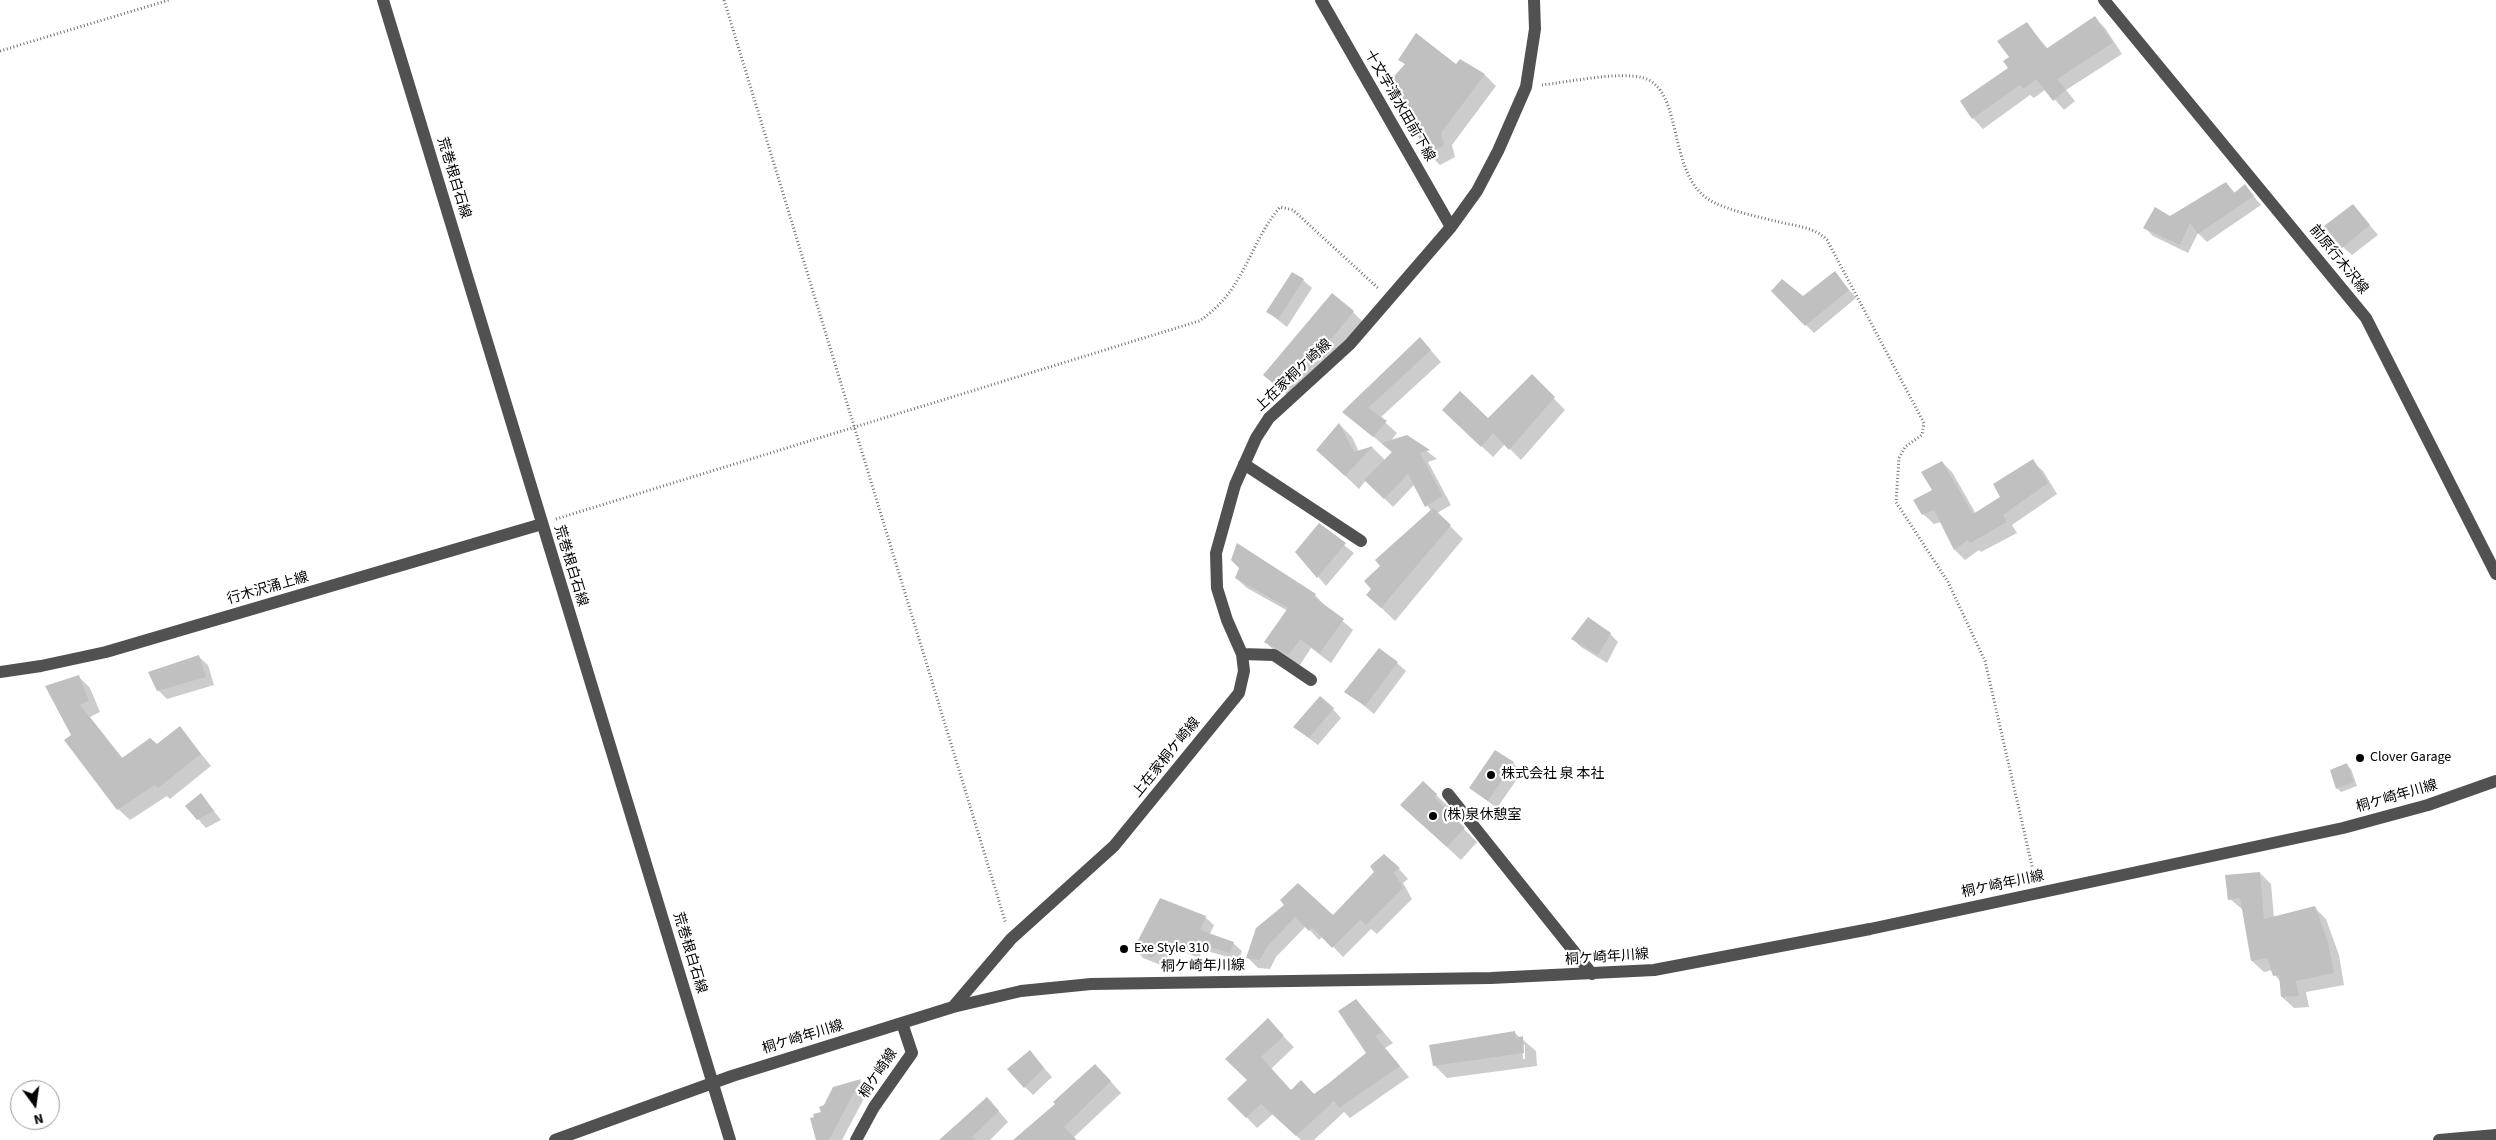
<!DOCTYPE html>
<meta charset="utf-8">
<style>
body{margin:0}
#map{position:relative;width:2496px;height:1140px;overflow:hidden;background:#fff;font-family:"Source Sans 3",sans-serif}
canvas{display:block}
.north{position:absolute;left:10px;top:1080px;width:50px;height:50px;box-sizing:border-box;background:#fff;border:1px solid #999;border-radius:50%;rotate:166deg;font-size:14px;font-weight:700;line-height:20px;text-align:center;color:#000}
.north::after{content:'';display:block;margin:auto;width:18px;height:22px;background:#000;clip-path:polygon(50% 0,100% 100%,50% 72%,0 100%)}
</style>
<div id="map">
<canvas width="2496" height="1140"></canvas>
<div class="north">N</div>
</div>
<script>
const c = document.querySelector('canvas').getContext('2d');
c.lineJoin = 'round';
function fill(path, color) { c.fillStyle = color; c.fill(path, 'evenodd'); }
function strokePath(path, color, width, dash) { c.strokeStyle = color; c.lineWidth = width; c.lineCap = dash ? 'butt' : 'round'; c.setLineDash(dash || []); c.stroke(path); }
function write(font, color, halo, rows, align = 'center') {
  c.font = font + ' "Source Sans 3","Noto Sans JP",sans-serif'; c.lineWidth = 4.5; c.setLineDash([]); c.textBaseline = 'middle'; c.strokeStyle = halo; c.fillStyle = color; for (const [text, x, y, turn = 0] of rows) {
    c.save(); c.translate(x, y); c.rotate((+turn || 0) * Math.PI / 180); c.textAlign = isNaN(turn) ? turn : align; if (halo) c.strokeText(text, 0, 0); c.fillText(text, 0, 0); c.restore();
  }
}
const shadow = new Path2D(`
 M2095 18 2105 28 2122 54 2066 90 2075 101 2064 110 2046 89 2034 98 2030 95 1983 129 1973 118 1962 102 2010 69 2011 57 2027 24 2048 49Z
 M1400 59 1457 66 1460 60 1485 75 1496 86 1452 145 1455 157 1440 165 1429 154 1413 125 1406 65Z
 M2226 183 2235 193 2245 186 2261 205 2207 242 2198 233 2188 253 2153 236 2145 228 2170 217Z
 M2353 205 2378 235 2352 255 2343 247Z
 M1835 273 1856 298 1814 333 1772 291 1803 298Z
 M1303 280 1312 288 1287 327 1268 312Z
 M1353 312 1364 323 1292 399 1265 375Z
 M1420 338 1441 362 1380 418 1397 433 1390 442 1407 436 1437 459 1428 462 1451 505 1437 513 1463 539 1395 621 1368 595 1373 589 1382 566 1431 511 1414 485 1393 507 1366 480 1359 489 1318 450 1339 424 1352 437 1359 452 1372 447 1386 461 1393 453 1344 412Z
 M1532 376 1565 410 1521 460 1505 444 1493 457 1455 421 1488 420Z
 M2032 461 2043 471 2057 494 2012 525 2017 533 1981 552 1979 550 1965 560 1955 550 1941 522 1934 524 1923 514 1942 462 1952 472 1976 514 2002 497Z
 M1319 525 1354 553 1326 586 1297 552Z
 M1236 578 1315 595 1325 606 1353 630 1331 663 1311 648 1300 665 1276 652 1265 642 1288 611 1247 588Z
 M1610 634 1618 642 1607 663 1581 647 1573 639Z
 M199 657 208 665 214 685 167 699 158 690Z
 M1397 663 1406 671 1374 714 1346 691Z
 M79 677 90 688 100 712 90 717 123 759 156 745 179 727 211 766 170 799 167 796 130 820 118 809 72 735Z
 M1333 709 1341 718 1318 745 1294 727Z
 M1513 763 1522 772 1497 808 1470 788Z
 M2347 765 2351 769 2357 786 2341 792 2337 788Z
 M201 795 221 820 206 828 198 819Z
 M1436 795 1450 808 1447 812 1477 842 1461 860 1415 818Z
 M1399 869 1408 879 1403 883 1412 899 1377 934 1371 929 1343 957 1323 936 1319 940 1306 926 1276 957 1270 969 1258 968 1248 958 1286 905 1333 917Z
 M2260 873 2271 884 2274 918 2315 908 2326 919 2339 955 2344 985 2306 992 2309 1007 2294 1008 2282 997 2281 983 2272 970 2264 972 2252 961 2243 910 2230 899Z
 M1205 917 1214 925 1210 934 1233 943 1242 951 1239 960 1203 950 1199 958 1179 950 1161 965 1143 958 1135 949Z
 M1356 1000 1393 1043 1385 1048 1409 1077 1350 1118 1344 1112 1314 1140H1301L1273 1114 1257 1128 1229 1099 1249 1081 1267 1020 1294 1047 1271 1069 1291 1092 1314 1096 1368 1054Z
 M1515 1033 1536 1051 1537 1066 1447 1078 1434 1065ZM1522 1045H1525V1059H1523Z
 M1030 1052 1052 1077 1033 1095 1025 1087Z
 M1106 1076 1121 1093 1073 1138 1075 1140H1015Z
 M860 1081 869 1089 842 1140H817L822 1113 834 1088Z
 M997 1109 1008 1122 990 1140H941Z`);
const building = new Path2D(`
 M2095 16 2113 43 2057 79 2066 90 2053 101 2036 79 2023 89 2020 85 1972 119 1960 101 2008 68 2003 61 2009 57 1997 41 2027 22 2046 49Z
 M1416 33 1456 64 1460 59 1485 74 1441 133 1444 145 1428 154 1412 126 1407 105 1388 83 1405 64 1398 60Z
 M2226 182 2234 193 2245 184 2254 196 2198 234 2190 223 2180 245 2143 228 2155 207 2170 216Z
 M2353 204 2370 225 2342 248 2324 226Z
 M1835 271 1849 290 1805 326 1771 291 1782 279 1803 296Z
 M1292 272 1304 279 1278 319 1266 312Z
 M1332 293 1354 311 1316 358 1311 354 1280 389 1263 375Z
 M1420 337 1431 350 1368 408 1387 421 1373 437 1342 412Z
 M1532 374 1555 397 1509 450 1493 433 1481 447 1442 410 1460 391 1488 418Z
 M1339 423 1354 452 1373 446 1345 476 1316 450Z
 M1407 435 1430 450 1420 453 1443 496 1425 507 1408 474 1384 499 1364 480 1392 452 1381 443Z
 M2033 459 2048 483 2003 515 2007 522 1970 543 1968 540 1954 550 1934 510 1922 515 1913 500 1932 490 1921 472 1942 461 1973 514 2000 497 1993 484Z
 M1433 508 1451 525 1381 608 1366 595 1371 589 1364 581 1380 566 1375 560Z
 M1319 523 1346 543 1317 578 1295 552Z
 M1237 543 1316 594 1314 597 1344 619 1320 653 1300 639 1289 655 1264 642 1288 608 1235 578 1239 568 1231 560Z
 M1588 617 1611 633 1598 655 1571 639Z
 M1379 648 1398 662 1365 706 1344 692Z
 M199 655 206 677 157 691 148 672Z
 M79 675 89 701 80 705 122 758 150 738 157 744 180 726 201 754 158 788 155 785 117 810 64 740 71 735 45 686Z
 M1320 696 1334 708 1309 738 1293 727Z
 M1495 750 1514 762 1488 801 1469 788Z
 M2347 763 2354 782 2336 789 2330 770Z
 M1423 781 1437 794 1435 798 1465 828 1447 847 1400 805Z
 M201 793 214 811 197 820 185 806Z
 M1384 854 1400 868 1394 873 1403 888 1366 925 1360 920 1332 948 1312 927 1309 931 1295 917 1267 947 1260 960 1246 958 1256 928 1284 905 1280 900 1298 883 1333 915 1374 872 1370 866Z
 M2260 872 2264 919 2315 906 2328 942 2334 973 2296 981 2299 996 2281 997 2279 975 2273 976 2267 958 2251 961 2240 898 2228 900 2225 875Z
 M1160 898 1206 916 1200 930 1234 942 1230 953 1194 943 1191 950 1170 942 1152 958 1133 950Z
 M1356 999 1383 1032 1375 1036 1400 1066 1339 1108 1334 1101 1296 1136 1261 1104 1246 1118 1227 1099 1247 1080 1225 1059 1268 1018 1284 1036 1261 1057 1291 1090 1301 1080 1314 1094 1329 1083 1366 1053 1338 1011Z
 M1515 1031 1516 1038 1523 1036 1524 1053 1433 1066 1429 1045Z
 M1030 1050 1044 1068 1024 1088 1007 1069Z
 M1095 1064 1111 1081 1064 1127 1077 1140H1013L1055 1104 1053 1102Z
 M861 1079 829 1140H816L810 1118 814 1117 813 1114 821 1112 819 1107 824 1105 833 1087Z
 M987 1097 999 1111 972 1137 975 1140H939Z`);
const path = new Path2D(`
 M724 0 1006 924
 M0 51 169 0
 M1542 85C1569 82 1618 71 1644 78 1685 91 1666 178 1713 202 1731 211 1755 216 1775 221 1793 226 1814 226 1827 240L1924 423 1922 435 1905 447 1899 458 1896 502 1948 582 1985 661 2035 879
 M556 519 1199 321C1245 291 1247 247 1280 207L1293 210 1378 288`);
const minor = new Path2D(`
 M383 0 730 1140
 M1321 0 1451 227
 M2104 0 2366 318 2496 574
 M1244 464 1361 541
 M1242 654 1274 655 1311 680
 M0 672 41 666 106 652 542 524
 M1448 794 1592 974
 M953 1007 1011 939 1114 846 1239 693 1244 671 1242 654 1227 620 1217 588 1216 553 1235 485 1256 438 1269 418 1350 344 1451 227 1477 191 1498 151 1526 87 1535 29 1534 0
 M555 1140 732 1076 953 1007 1021 991 1091 984 1491 978 1654 970 1870 929 2343 828 2428 805 2496 781
 M856 1140 874 1107 912 1053 902 1023
 M2439 1140 2496 1135`);
const markers = [
 [2360,758,5,"#000"],
 [1491,775,5,"#000"],
 [1433,816,5,"#000"],
 [1124,949,5,"#000"]
];
const streetNames = [
 ["十文字清水田前下線",1399,106,60],
 ["荒巻根白石線",453,178,73],
 ["前原行木沢線",2338,260,51],
 ["上在家桐ケ崎線",1294,376,-43],
 ["荒巻根白石線",570,566,73],
 ["行木沢涌上線",268,589,-16],
 ["上在家桐ケ崎線",1167,758,-51],
 ["桐ケ崎年川線",2397,797,-16],
 ["桐ケ崎年川線",2003,885,-12],
 ["荒巻根白石線",689,953,73],
 ["桐ケ崎年川線",1607,958,-4],
 ["桐ケ崎年川線",1203,967,-1],
 ["桐ケ崎年川線",803,1038,-17],
 ["桐ケ崎線",879,1074,-56]
];
const poiNames = [
 ["Clover Garage",2370,758],
 ["株式会社 泉 本社",1501,775],
 ["(株)泉休憩室",1443,816],
 ["Exe Style 310",1134,949]
];
fill(shadow, '#0003');
fill(building, '#c0c0c0');
strokePath(path, '#737373', 3, [1, 2.5]);
strokePath(minor, '#515151', 12);
for (const [x, y, r, color] of markers) { const dot = new Path2D(); dot.arc(x, y, r, 0, 2 * Math.PI); c.fillStyle = color; c.fill(dot); strokePath(dot, '#fff', 2); }
write('14px', '#000', '#fff', streetNames);
write('14px', '#000', '#fff', poiNames, 'left');
</script>
